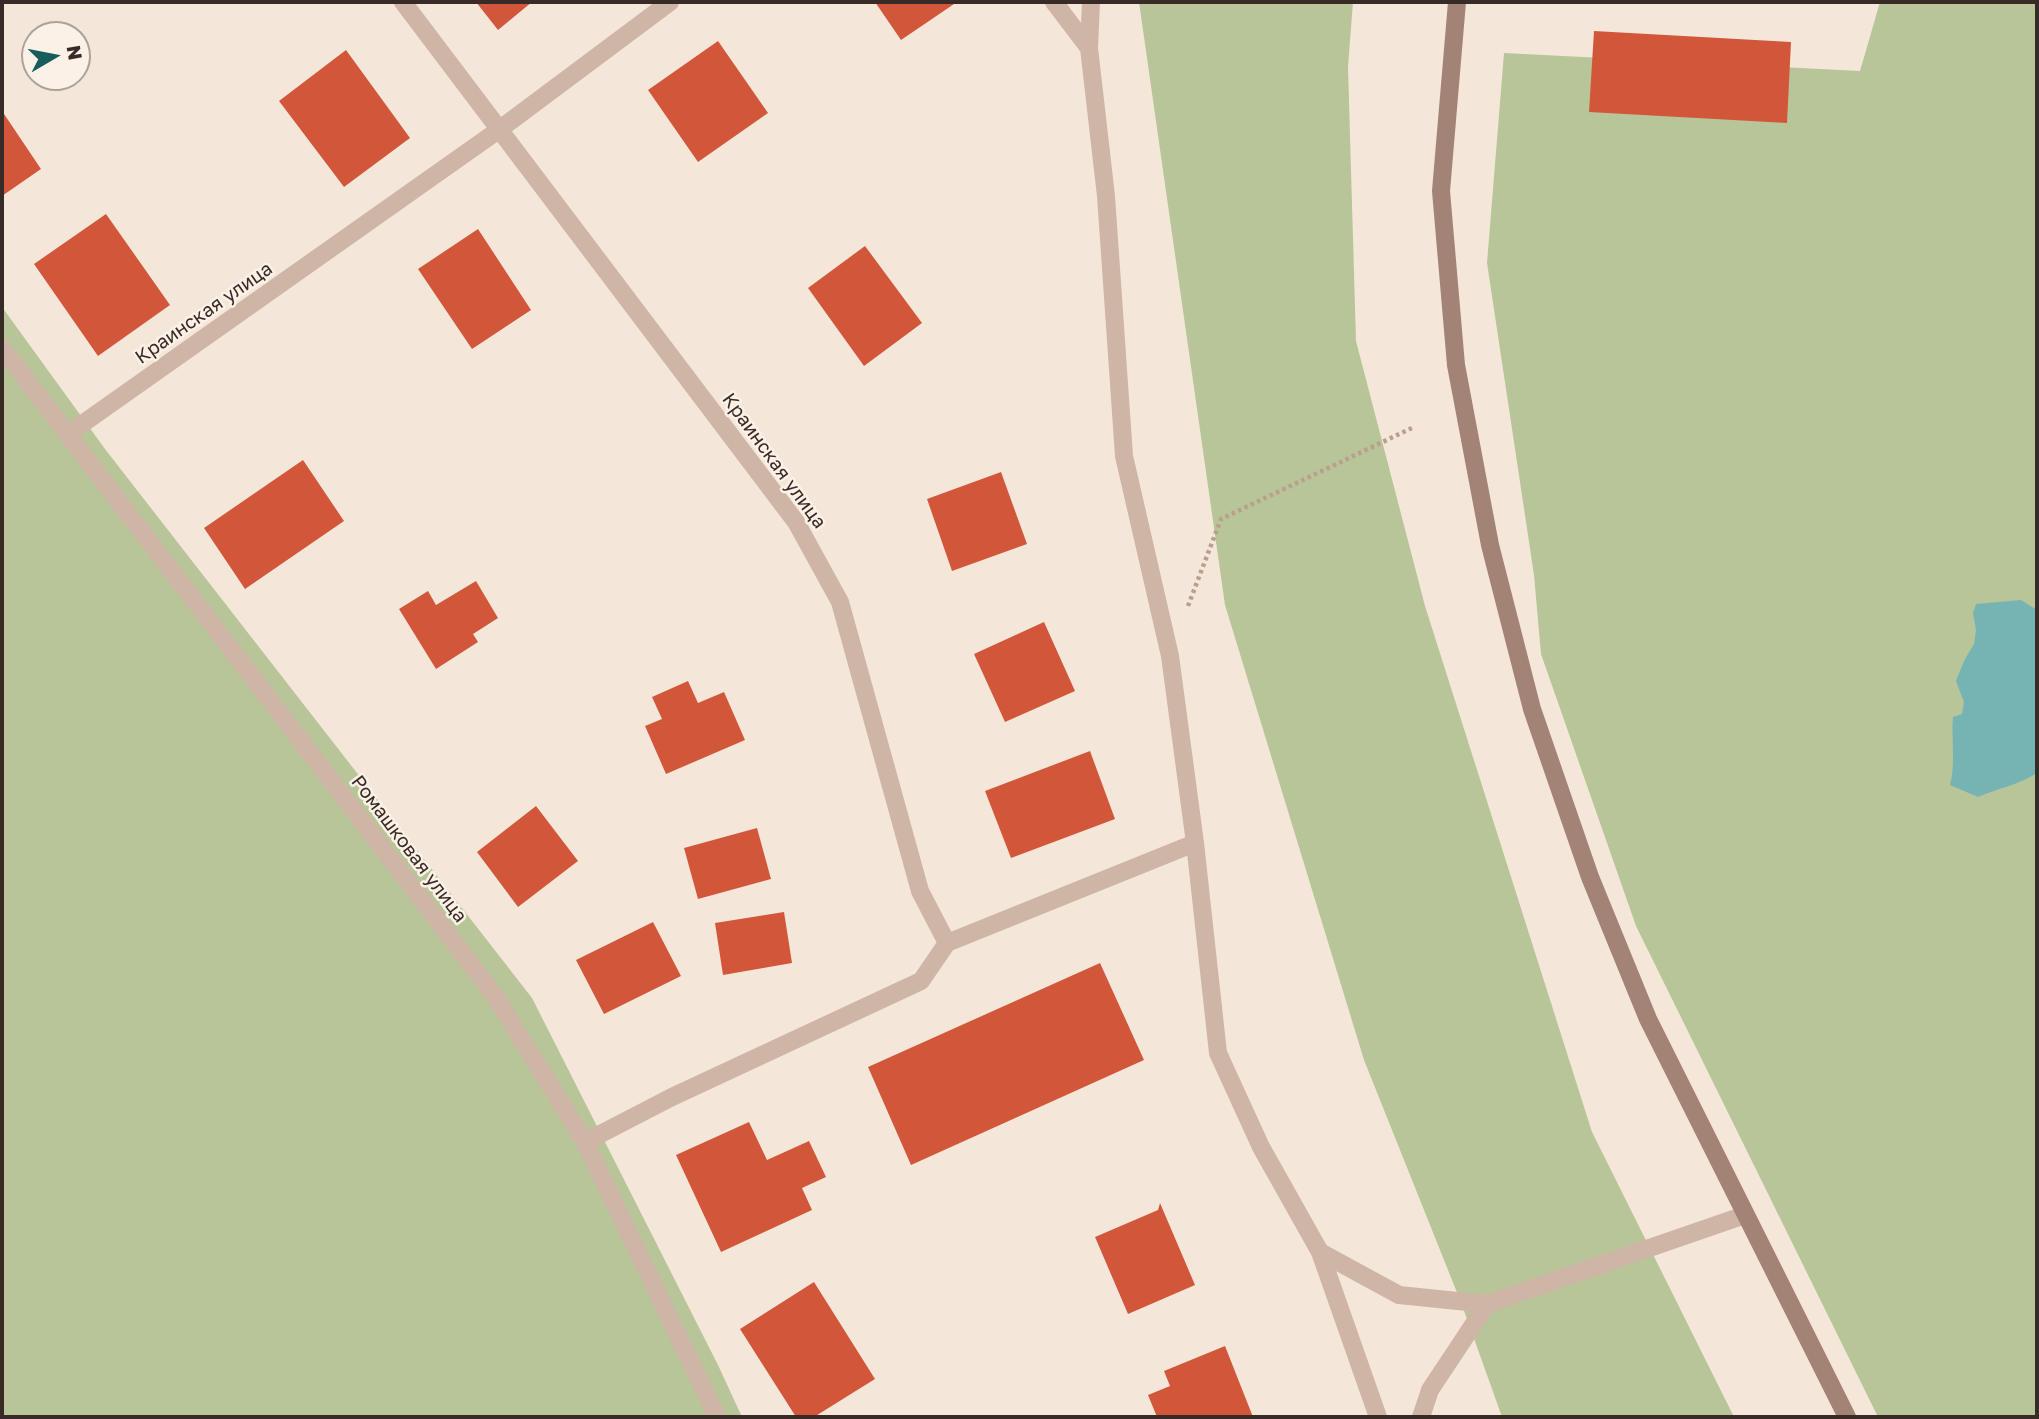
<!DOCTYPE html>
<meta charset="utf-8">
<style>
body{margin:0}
#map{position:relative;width:2039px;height:1419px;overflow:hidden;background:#f4e7da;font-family:"Golos Text",sans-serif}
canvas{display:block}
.frame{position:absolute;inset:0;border:4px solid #382b27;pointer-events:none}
.north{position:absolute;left:21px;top:21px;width:70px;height:70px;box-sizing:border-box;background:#fbf1e7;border:2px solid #ada29a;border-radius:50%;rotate:80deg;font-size:19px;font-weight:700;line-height:28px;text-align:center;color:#382b27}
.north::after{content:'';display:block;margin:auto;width:24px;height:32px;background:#185d5e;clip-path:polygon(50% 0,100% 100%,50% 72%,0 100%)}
</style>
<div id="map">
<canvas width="2039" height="1419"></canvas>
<div class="frame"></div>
<div class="north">N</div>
</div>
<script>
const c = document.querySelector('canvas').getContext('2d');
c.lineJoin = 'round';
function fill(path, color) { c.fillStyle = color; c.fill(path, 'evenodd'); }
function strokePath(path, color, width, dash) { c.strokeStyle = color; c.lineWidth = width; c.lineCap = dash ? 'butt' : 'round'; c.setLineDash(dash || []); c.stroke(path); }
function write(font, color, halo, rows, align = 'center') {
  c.font = font + ' "Golos Text",sans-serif'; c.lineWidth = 5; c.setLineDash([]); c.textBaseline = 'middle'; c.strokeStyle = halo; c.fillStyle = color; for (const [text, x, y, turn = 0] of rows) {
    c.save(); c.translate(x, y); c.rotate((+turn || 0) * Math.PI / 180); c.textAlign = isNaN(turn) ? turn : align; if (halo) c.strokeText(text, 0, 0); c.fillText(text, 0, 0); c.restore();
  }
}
const green = new Path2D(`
 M1139 2H1353L1348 67 1356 341 1425 606 1592 1132 1734 1417H1502L1462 1305 1364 1060 1225 605Z
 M1880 2H2037V1417H1878L1636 926 1541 654 1534 575 1487 263 1504 53 1860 71Z
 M2 307 105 449 532 998 718 1365 742 1417H2Z`);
const water = new Path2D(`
 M2021 600 2037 610V773C2019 785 1998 788 1978 797L1950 785C1956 763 1951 740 1953 717L1962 714 1964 702 1956 681 1964 661 1974 644 1976 630 1973 613 1976 604Z`);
const building = new Path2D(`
 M476 2H532L498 30Z
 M875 2H957L901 40Z
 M1594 31 1791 42 1787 123 1589 112Z
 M718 41 768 113 698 162 648 90Z
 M346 50 410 138 344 187 279 101Z
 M2 111 41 169 2 196Z
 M106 214 170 305 98 356 34 264Z
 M478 229 531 310 472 349 418 269Z
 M865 246 922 323 864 366 808 288Z
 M303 460 344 521 245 589 204 528Z
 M1001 472 1027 544 952 571 927 499Z
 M476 581 498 618 473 634 478 642 436 669 399 609 428 591 436 605Z
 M1044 622 1075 691 1005 722 974 654Z
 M688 681 698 703 724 692 745 740 666 774 645 726 662 719 652 697Z
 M1090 751 1115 819 1011 858 985 791Z
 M536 806 578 861 518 907 477 852Z
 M757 828 771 879 698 899 684 848Z
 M784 912 792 963 723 975 715 923Z
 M653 922 681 976 604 1014 576 960Z
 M1100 963 1144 1060 911 1165 868 1067Z
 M749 1122 767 1160 809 1141 826 1177 802 1188 812 1210 721 1252 676 1155Z
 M1160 1203 1195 1285 1128 1314 1095 1237 1158 1210Z
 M814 1282 875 1379 814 1417H796L740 1329Z
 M1225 1346 1253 1417H1157L1148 1395 1170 1386 1164 1371Z`);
const path = new Path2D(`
 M1188 606 1221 519 1412 428`);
const street = new Path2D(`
 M403 2 796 522 840 602 920 891 947 943
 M1054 2 1089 48
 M1091 2 1089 48 1106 196 1124 456 1170 656 1195 843 1218 1053 1261 1147 1320 1252 1378 1417
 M2 348 495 996 585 1142 717 1417
 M68 434 500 129 670 2
 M585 1142 672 1097 921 981 947 943 1195 843
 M1320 1252 1399 1295 1487 1304 1745 1215
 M1421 1417 1430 1390 1487 1304`);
const secondary = new Path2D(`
 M1457 2 1441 191 1456 365 1490 545 1532 709 1590 877 1648 1019 1847 1417`);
const streetNames = [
 ["Краинская улица",204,313,-35],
 ["Краинская улица",774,461,54],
 ["Ромашковая улица",409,849,53]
];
fill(green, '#b8c598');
fill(water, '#76b4b4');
fill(building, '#d2573a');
strokePath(path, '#ba9f8f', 4.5, [3.5, 3.5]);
strokePath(street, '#ceb5a5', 18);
strokePath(secondary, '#a28376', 18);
write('19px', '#382b27', '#fbf1e7', streetNames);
</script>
